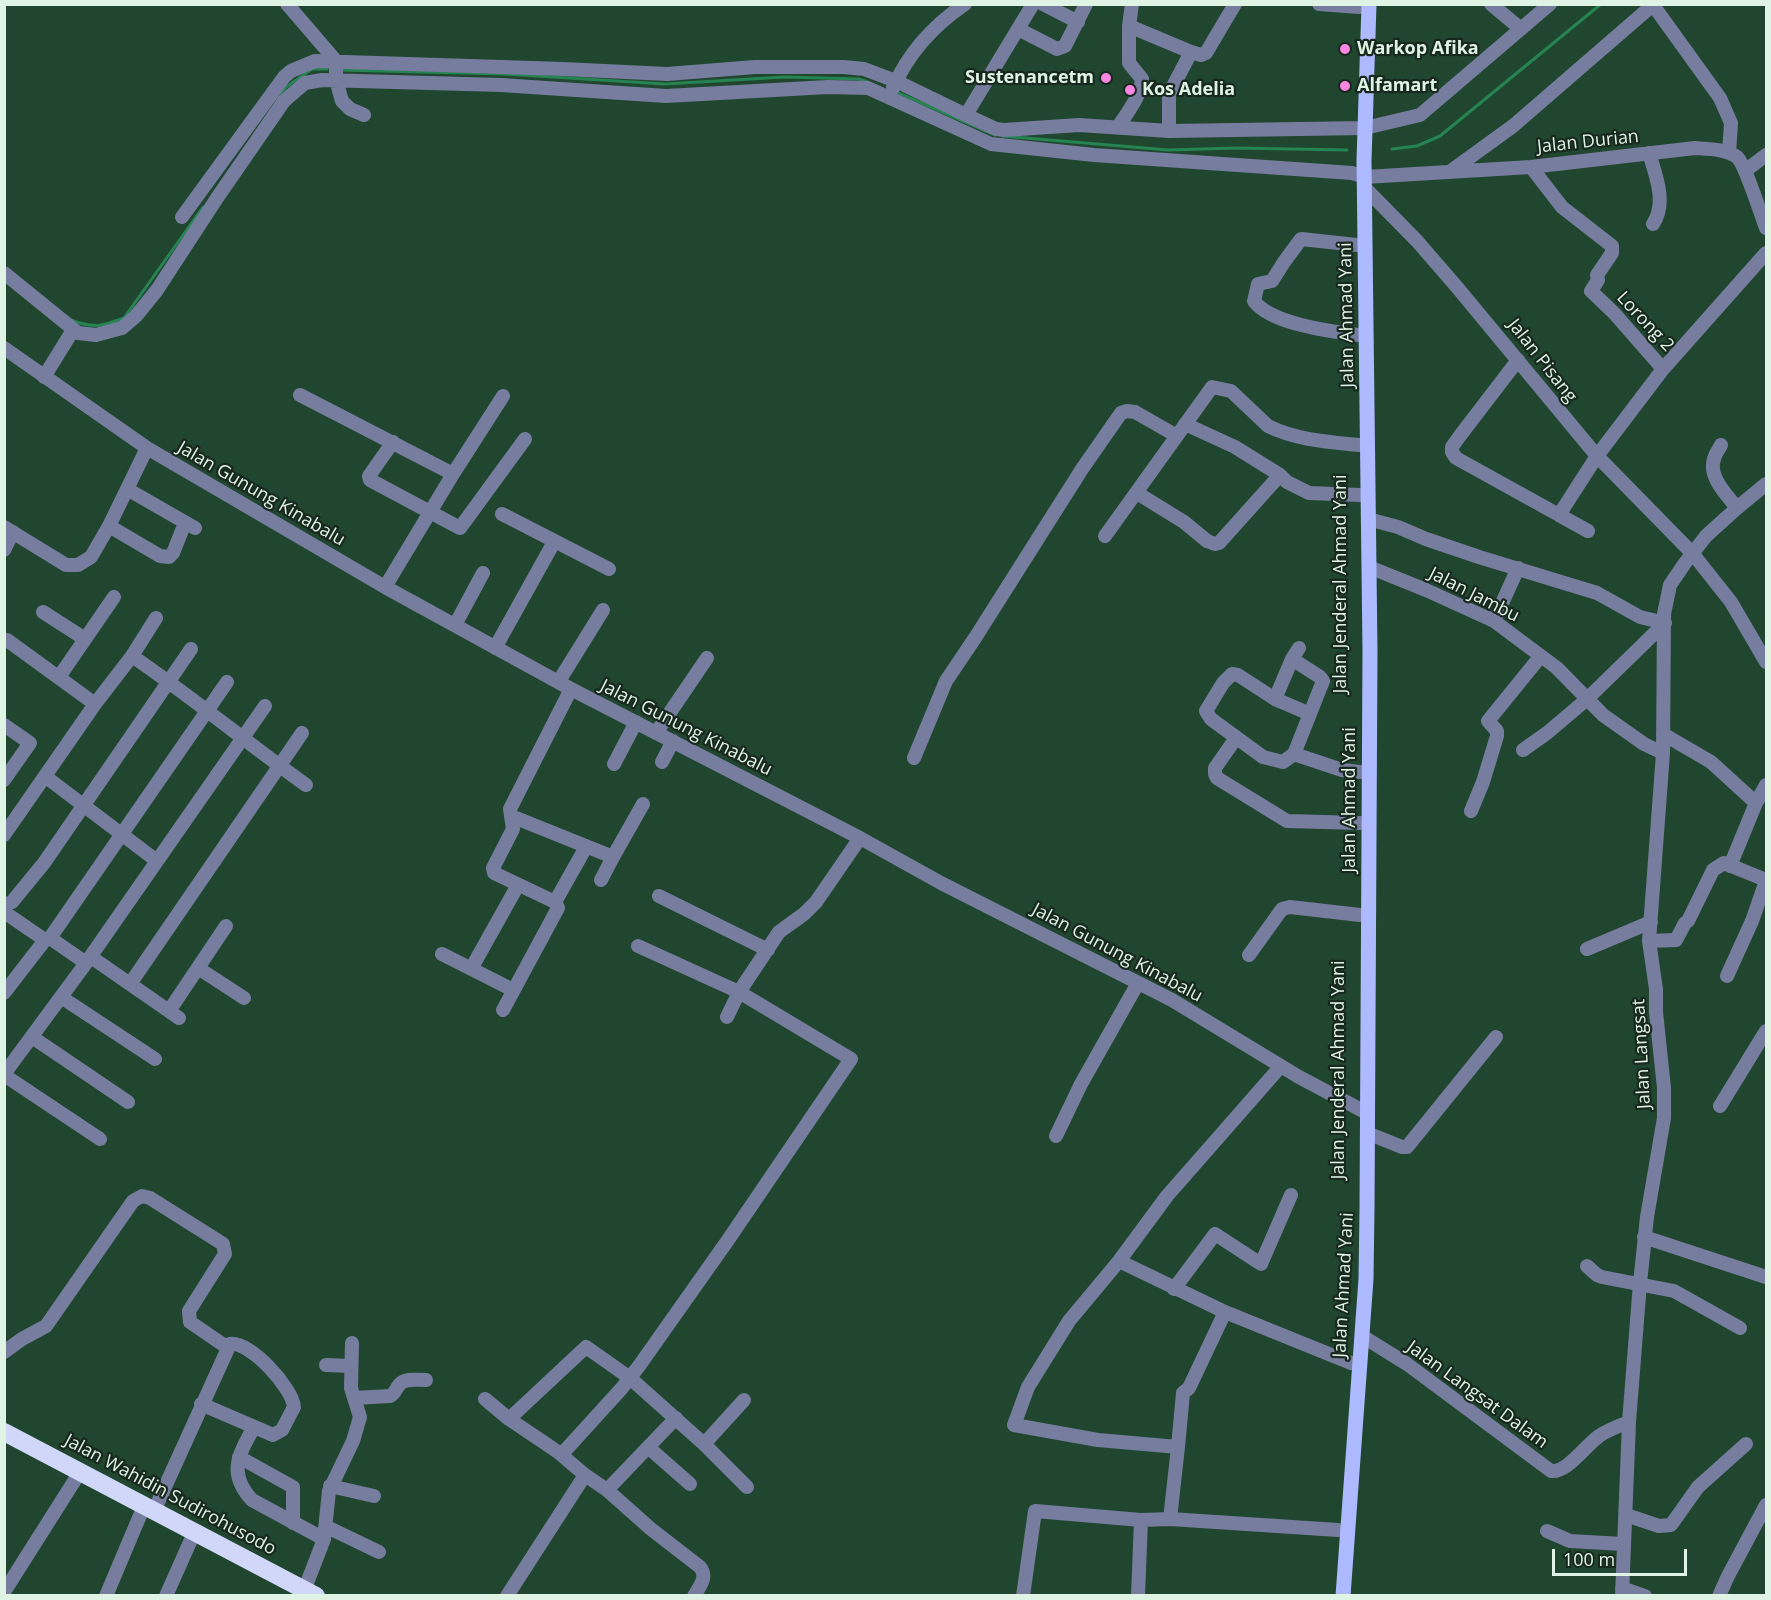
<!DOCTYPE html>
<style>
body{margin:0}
#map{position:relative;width:1771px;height:1600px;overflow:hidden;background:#20462f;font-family:"Open Sans",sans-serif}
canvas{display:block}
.frame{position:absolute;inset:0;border:6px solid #dff4e5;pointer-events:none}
.scale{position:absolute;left:1552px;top:1549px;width:135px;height:27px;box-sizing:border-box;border:3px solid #dff4e5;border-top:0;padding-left:8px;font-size:18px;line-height:21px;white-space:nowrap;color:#dff4e5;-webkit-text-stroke:4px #18281e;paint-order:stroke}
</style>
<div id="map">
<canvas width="1771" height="1600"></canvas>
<div class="frame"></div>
<div class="scale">100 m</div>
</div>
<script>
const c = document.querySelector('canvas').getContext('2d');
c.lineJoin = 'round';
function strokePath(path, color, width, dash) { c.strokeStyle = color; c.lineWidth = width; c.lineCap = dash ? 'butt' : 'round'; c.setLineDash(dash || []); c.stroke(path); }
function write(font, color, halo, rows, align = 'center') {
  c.font = font + ' "Open Sans",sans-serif'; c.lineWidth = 4.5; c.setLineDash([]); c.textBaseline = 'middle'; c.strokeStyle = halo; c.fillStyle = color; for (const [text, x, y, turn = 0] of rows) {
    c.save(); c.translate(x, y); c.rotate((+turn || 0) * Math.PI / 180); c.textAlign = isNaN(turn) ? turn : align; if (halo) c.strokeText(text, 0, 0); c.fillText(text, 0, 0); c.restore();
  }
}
const stream = new Path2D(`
 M340 70 504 74 665 84 784 77 859 79 868 82
 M894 91 995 135
 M278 98 286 87 312 69H327
 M1002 136 1168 150 1236 148 1347 150
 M1392 149 1417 146 1440 136 1601 4
 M71 320C94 329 103 326 124 318L203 207`);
const minor = new Path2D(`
 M287 4 336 61V80L342 101 350 109 364 115
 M1043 4 1078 22
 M1319 4 1359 7
 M1491 4 1521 29
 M1653 5 1720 98 1731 123 1729 153
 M1129 26 1191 52
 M1018 29 1057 49 1065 46 1086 4
 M893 88C908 54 934 25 965 4
 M966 115 1033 4
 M1118 127C1127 113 1141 96 1142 79L1129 63V26L1132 4
 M1169 131V94L1191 52 1201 55 1206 53 1235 4
 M1649 153C1656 176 1667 203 1653 224
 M1531 167 1562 207 1612 246V253L1597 275 1598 280 1591 291 1614 313 1663 369
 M1451 171 1513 126 1654 4
 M1745 171 1766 155
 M1365 188 1417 241 1456 286 1597 456 1693 554 1731 602 1766 662
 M182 217 284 77 291 71 315 61 563 69 667 74 755 67H844L864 69 896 81 966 115 996 129 1004 130 1079 125 1169 131 1365 128 1420 115 1550 4
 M1357 245 1301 239 1284 262 1272 281 1258 284 1254 301C1271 324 1330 331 1358 335
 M4 273 78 333 96 335 122 328 136 316 157 290 217 198 284 101 305 83 322 80 501 85 666 96 828 87 868 88 991 144 1094 155 1352 173 1365 177 1531 167 1695 148C1708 149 1726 149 1737 157 1745 164 1761 215 1766 228
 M4 348 147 448 385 587 571 689 860 838 941 883 1172 1000 1299 1077 1367 1113
 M1518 360 1459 437 1452 447V452L1456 458 1559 515 1597 456 1663 369 1766 253
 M44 377 73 330
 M300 395 453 474
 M1185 424 1235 447 1280 475 1287 482 1309 493 1360 495
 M393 442 369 476 370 480 460 528 525 439
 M1721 445C1719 449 1715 454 1714 459 1708 477 1727 495 1737 508
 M127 489 195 528
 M1137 493 1184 522 1207 541 1215 544 1219 543 1280 475
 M502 514 609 569
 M1559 515 1588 531
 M1368 519 1398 527 1426 539 1479 557 1597 593 1640 617 1665 623
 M109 526 160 556 169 557 173 553 185 523
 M4 527 66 565H78L91 557 109 526 147 448
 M1105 536 1212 387 1231 391 1268 426C1296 440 1329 442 1359 445
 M4 550 13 532
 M1369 567 1426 590 1494 621 1557 668 1603 715 1644 744 1663 753
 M385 587 453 474 503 396
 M43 612 85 639
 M1494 621 1518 568
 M455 625 483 573
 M7 640 95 704
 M495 648 554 542
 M132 656 156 618
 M1292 659 1320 677 1323 681 1294 754
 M59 677 114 597
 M559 681 603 610
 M1275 699 1292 659 1299 648
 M1310 714 1275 699 1238 675 1232 674 1223 683 1206 711 1211 719 1263 757 1283 762 1294 754 1342 770 1360 772
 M4 725 30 743 4 780
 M656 733 707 658
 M1663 734 1711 762 1756 803
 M1236 738 1215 768V774L1217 778 1287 821 1360 823
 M1523 750 1547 733 1586 700 1665 623
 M914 758 946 681 975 638 1082 469 1121 413 1127 411 1135 412 1177 436
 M662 762 673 741
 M614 764 636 722
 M46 777 157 861
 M1471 811 1483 782 1497 736V731L1488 721 1540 657
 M511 816 613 857 601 880
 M4 835 95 704 132 656C192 697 247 743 306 785
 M613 857 643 804
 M1730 866 1756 803 1766 785
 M659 896 768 950
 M555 902 586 847
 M4 905 12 902 44 863 191 649
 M4 912 45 940 50 938 86 963
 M50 938 227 682
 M1649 941 1676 940 1685 923 1688 921 1713 870 1724 863 1766 880
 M1587 949 1651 922
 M442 954 513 990
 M1249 955 1282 909 1290 907 1360 915
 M91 957 179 1018
 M198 968 244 998
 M471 969 518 885
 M1727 976 1752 921 1766 881
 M130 984 302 733
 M4 993 45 940
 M61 997 155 1059
 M503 1010 558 908 555 902 494 873 493 868 513 829 510 809 571 689
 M169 1011 226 926
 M727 1017 739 992 779 932 804 914 816 902 860 838
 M32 1037 128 1102
 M4 1074 86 963 265 706
 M4 1075 100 1139
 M1720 1106 1766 1031
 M1367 1133 1402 1147H1407L1496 1037
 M1056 1136 1081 1084 1138 983
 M1644 1237 1766 1277
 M1119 1261 1225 1312 1351 1363
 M1587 1266 1597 1275 1602 1277 1674 1291 1740 1328
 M1174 1289 1215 1234 1261 1264 1291 1195
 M1362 1336 1407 1364 1551 1471C1567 1473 1585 1446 1599 1436 1608 1430 1618 1426 1629 1422
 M4 1352 22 1339 46 1326 133 1201 142 1196 150 1198 223 1244 225 1254 189 1311 190 1322 228 1348
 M326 1365 351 1366
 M354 1398 390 1396C396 1393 395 1389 400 1384 405 1378 418 1380 426 1380
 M485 1399 509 1419
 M254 1427C239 1454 227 1473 252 1500L324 1539 302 1596
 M704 1444 744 1400
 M1178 1447 1183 1393 1189 1388 1225 1312
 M649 1448 690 1484
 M562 1454 622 1388 639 1366 728 1240 851 1059 739 992 638 946
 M239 1457 293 1487V1523
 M585 1475 558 1452 509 1419 586 1347 630 1378 704 1444 747 1487
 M330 1486 374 1496
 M607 1490 651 1529 700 1567C708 1577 700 1586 694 1596
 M154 1511 230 1344C250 1341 292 1387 294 1407L282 1430 273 1435 201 1404
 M1626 1515 1659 1526 1671 1525 1698 1487 1746 1444
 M1170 1519 1178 1447 1098 1440 1014 1425 1028 1387 1069 1321 1119 1261 1167 1196 1281 1066
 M327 1527 379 1552
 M1547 1531 1570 1541 1623 1544
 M324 1539 329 1491 353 1441 360 1417 351 1388 352 1343
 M1622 1588 1645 1596
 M4 1592 80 1472
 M106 1596 144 1506
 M166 1596 194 1533
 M507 1596 585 1475 607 1490 676 1418
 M1023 1596 1035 1511 1141 1520
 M1138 1596 1141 1520 1170 1519 1338 1530
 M1622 1596 1629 1422 1640 1283 1647 1217 1664 1118V1088L1656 1012V989L1649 941 1663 753 1664 614 1670 585 1685 563 1706 536 1737 508 1766 484
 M1719 1596 1728 1576 1766 1505`);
const major = new Path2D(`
 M1343 1596 1366 1279 1367 1210 1370 651 1364 161 1369 4`);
const highway = new Path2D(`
 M4 1432 316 1596`);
const markers = [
 [1345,49,6,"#fc86e3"],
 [1106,78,6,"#fc86e3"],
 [1345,86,6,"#fc86e3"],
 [1130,90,6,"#fc86e3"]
];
const poiNames = [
 ["Warkop Afika",1357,49],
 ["Sustenancetm",1094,78,"right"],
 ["Alfamart",1357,86],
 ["Kos Adelia",1142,90]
];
const streetNames = [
 ["Jalan Durian",1588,142,-6],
 ["Jalan Ahmad Yani",1347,315,-91],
 ["Lorong 2",1645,322,47],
 ["Jalan Pisang",1542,361,52],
 ["Jalan Gunung Kinabalu",261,494,30],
 ["Jalan Jenderal Ahmad Yani",1341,584,-90],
 ["Jalan Jambu",1474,595,27],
 ["Jalan Gunung Kinabalu",686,728,27],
 ["Jalan Ahmad Yani",1350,800,-90],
 ["Jalan Gunung Kinabalu",1117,953,28],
 ["Jalan Langsat",1642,1054,-93],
 ["Jalan Jenderal Ahmad Yani",1339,1070,-90],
 ["Jalan Ahmad Yani",1344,1285,-87],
 ["Jalan Langsat Dalam",1477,1395,36],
 ["Jalan Wahidin Sudirohusodo",170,1495,28]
];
strokePath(stream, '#268352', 3);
strokePath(minor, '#767d9e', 14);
strokePath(major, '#adbaff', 15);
strokePath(highway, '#d0d7f8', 18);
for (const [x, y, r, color] of markers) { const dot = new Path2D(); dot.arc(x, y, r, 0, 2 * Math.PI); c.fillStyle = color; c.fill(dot); strokePath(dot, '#18281e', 2); }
write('bold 18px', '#dff4e5', '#18281e', poiNames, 'left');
write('18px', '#dff4e5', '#18281e', streetNames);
</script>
